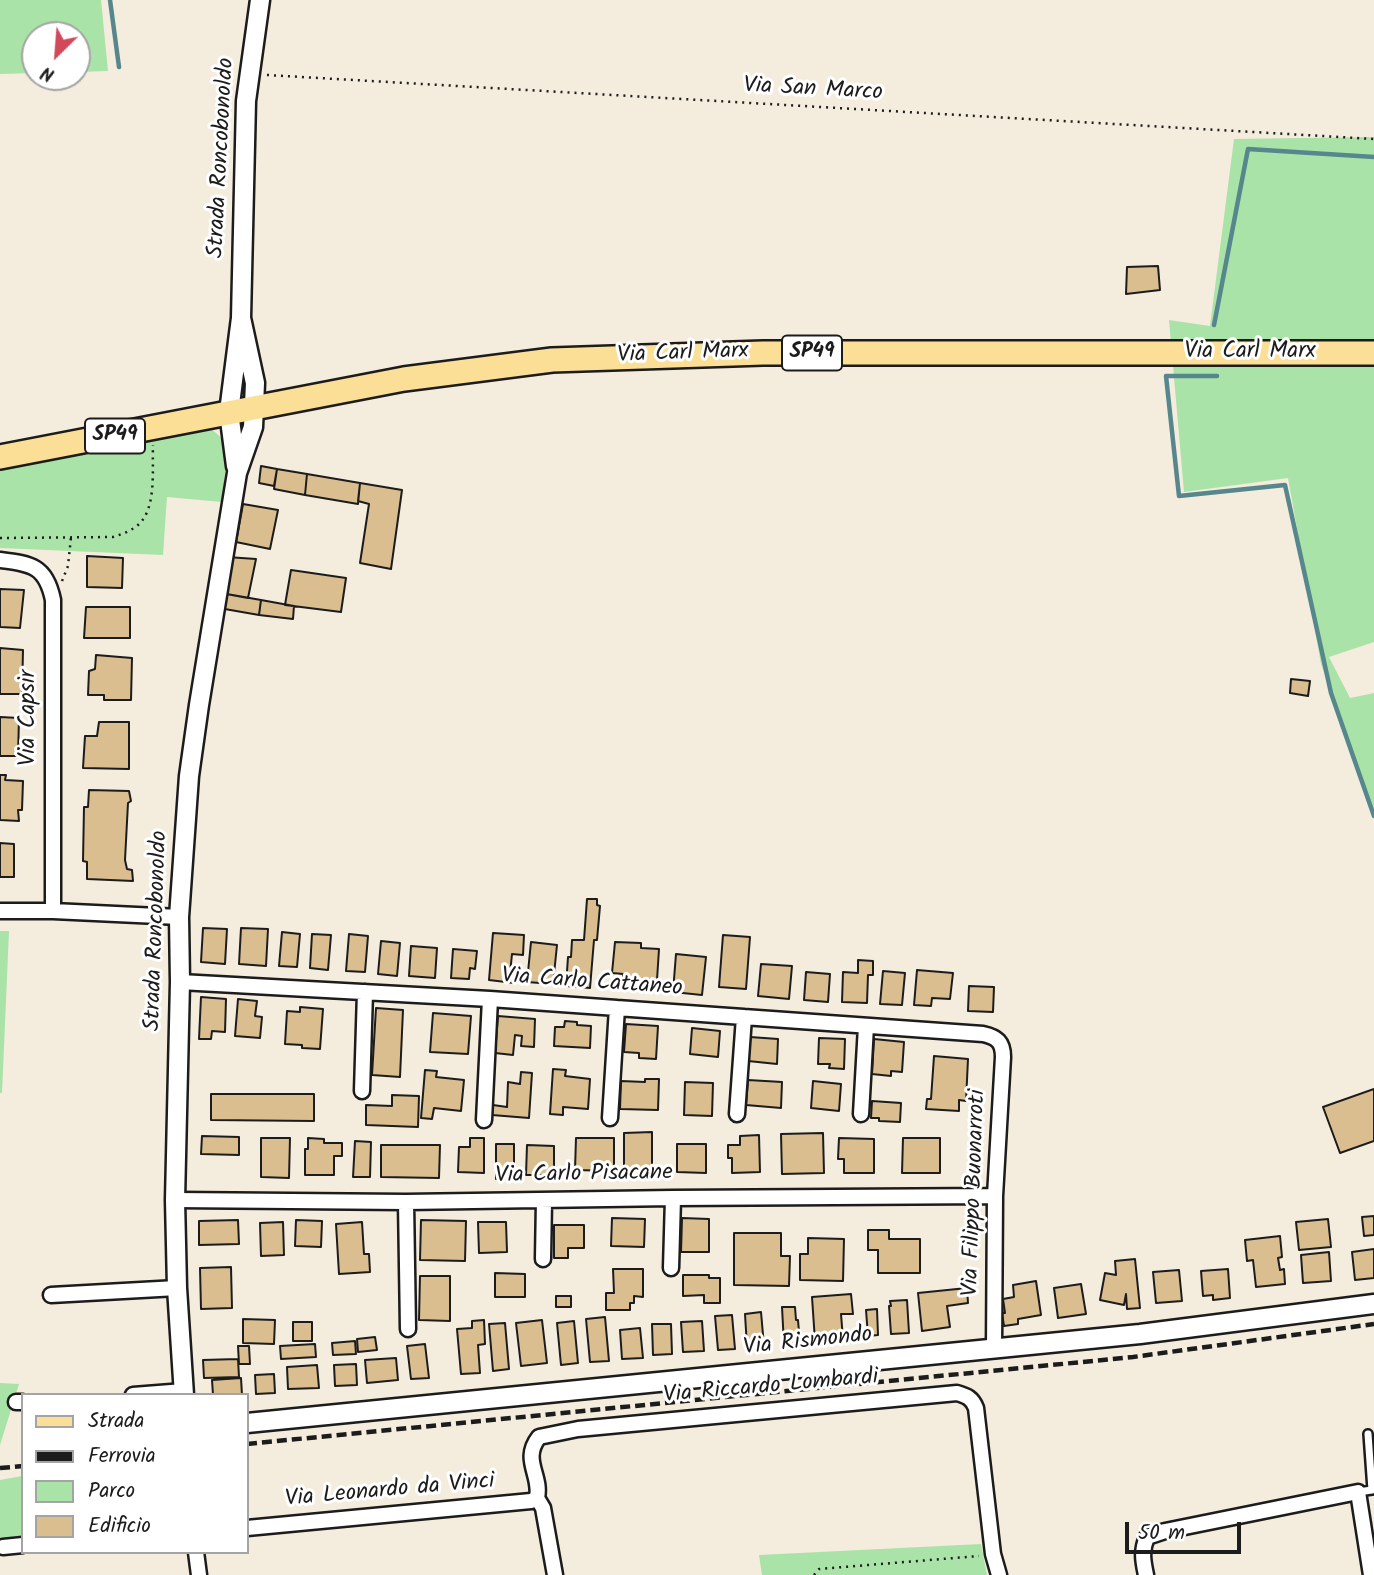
<!DOCTYPE html>
<style>
body{margin:0}
#map{position:relative;width:1374px;height:1575px;overflow:hidden;background:#f4ecdd;font-family:Kalam,sans-serif}
canvas{display:block}
.legend{position:absolute;left:21px;top:1393px;width:228px;height:161px;box-sizing:border-box;background:#fff;border:2px solid #a4a4a4;margin:0;padding:9px 12px;list-style:none;font-size:21px;color:#1c1c1c}
.legend li{display:flex;align-items:center;gap:14px;height:35px}
.legend b{width:35px;border:2px solid #a4a4a4}
.north{position:absolute;left:21px;top:21px;width:70px;height:70px;box-sizing:border-box;background:#fff;border:2px solid #a4a4a4;border-radius:50%;rotate:205deg;font-size:19px;font-weight:700;line-height:28px;text-align:center;color:#1c1c1c}
.north::after{content:'';display:block;margin:auto;width:24px;height:32px;background:#d1495b;clip-path:polygon(50% 0,100% 100%,50% 72%,0 100%)}
.scale{position:absolute;left:1125px;top:1522px;width:116px;height:32px;box-sizing:border-box;border:4px solid #1c1c1c;border-top:0;padding-left:9px;font-size:21px;line-height:24px;white-space:nowrap;color:#1c1c1c;-webkit-text-stroke:5px #fff;paint-order:stroke}
</style>
<div id="map">
<canvas width="1374" height="1575"></canvas>
<ul class="legend">
<li><b style="height:9px;background:#fbdf96"></b>Strada</li>
<li><b style="height:9px;background:#1c1c1c"></b>Ferrovia</li>
<li><b style="height:19px;background:#aae3a8"></b>Parco</li>
<li><b style="height:19px;background:#dabe8f"></b>Edificio</li>
</ul>
<div class="north">N</div>
<div class="scale">50 m</div>
</div>
<script>
const c = document.querySelector('canvas').getContext('2d');
c.lineJoin = 'round';
function fill(path, color) { c.fillStyle = color; c.fill(path, 'evenodd'); }
function strokePath(path, color, width, dash) { c.strokeStyle = color; c.lineWidth = width; c.lineCap = dash ? 'butt' : 'round'; c.setLineDash(dash || []); c.stroke(path); }
function write(font, color, halo, rows, align = 'center') {
  c.font = font + ' Kalam,sans-serif'; c.lineWidth = 6; c.setLineDash([]); c.textBaseline = 'middle'; c.strokeStyle = halo; c.fillStyle = color; for (const [text, x, y, turn = 0] of rows) {
    c.save(); c.translate(x, y); c.rotate((+turn || 0) * Math.PI / 180); c.textAlign = isNaN(turn) ? turn : align; if (halo) c.strokeText(text, 0, 0); c.fillText(text, 0, 0); c.restore();
  }
}
const green = new Path2D(`
 M0 0H101L108 71 77 72V35H35V73L0 74Z
 M1374 137V642L1329 657 1350 698 1374 693V815L1321 664 1288 478 1184 492 1169 320 1210 326 1234 139Z
 M209 427 224 440 226 465 222 502 167 497 163 555 0 548V469Z
 M0 931H9L2 1093H0Z
 M0 1383 19 1384 0 1445Z
 M22 1476 23 1536 0 1538V1480Z
 M981 1544 987 1575H762L759 1555Z`);
const stream = new Path2D(`
 M110 0 119 67
 M1214 325 1248 149 1374 157
 M1217 376H1166L1179 496 1285 485 1331 693 1374 816`);
const building = new Path2D(`
 M1158 266 1160 290 1126 294 1127 267Z
 M261 466 277 469 274 486 259 483Z
 M277 469 307 474 305 495 274 489Z
 M307 474 360 483 358 504 305 495Z
 M360 483 402 490 391 569 360 563 369 504 358 501Z
 M243 504 278 510 270 549 236 542Z
 M87 556 123 558 122 588 87 587Z
 M227 557 256 559 248 598 221 593Z
 M291 570 346 578 341 612 285 605Z
 M0 589 24 590 20 628 0 627Z
 M221 593 261 600 259 615 219 608Z
 M261 600 294 606 293 619 259 615Z
 M86 607H130V638H84Z
 M0 648 23 650 22 694H0Z
 M96 655 132 658 131 700H104V695H88L89 671 95 669Z
 M1291 679 1310 681 1308 696 1290 693Z
 M0 717 19 718 18 756H0Z
 M99 722H129V769L83 768 85 736H97Z
 M0 775H6L5 780 23 781 22 810H18L19 821 0 820Z
 M89 790 129 791 131 801 128 803 125 860 127 869 132 870 133 881 87 879V862L83 861 84 807H88Z
 M0 843 14 844V877H0Z
 M587 899H597V905L600 906 597 940H594L590 988 566 986 568 957H571L572 940H584Z
 M203 928 227 929 225 964 201 962Z
 M241 928 268 929 266 966 239 964Z
 M282 932 300 934 297 967 279 966Z
 M493 933 524 935 523 955 512 954 510 974H515L514 983 489 980Z
 M312 934 331 935 328 970 310 968Z
 M349 934 368 936 365 972 346 971Z
 M723 935 750 937 746 989 719 987Z
 M381 941 400 943 397 976 378 974Z
 M531 942 557 945 553 984 527 982Z
 M615 942 641 943V948L659 949 657 980 623 977V974L612 973Z
 M411 946 437 948 435 978 409 976Z
 M453 949 477 951 475 969 470 968 469 979 451 978Z
 M676 954 706 957 702 995 673 992Z
 M858 960 873 961V975H868L867 1003 842 1002 843 972 858 973Z
 M761 964 792 966 789 999 758 996Z
 M917 970 953 973 950 999 932 998 931 1006 914 1005Z
 M883 971 905 973 902 1005 880 1004Z
 M806 972 830 974 828 1002 804 1000Z
 M969 986 994 987 993 1012 968 1011Z
 M201 997 226 999 225 1032 212 1031 211 1039H199Z
 M238 999 257 1001 255 1016 262 1017 260 1038 235 1036Z
 M300 1007 323 1009 320 1049 302 1048V1045L285 1044 287 1011 300 1012Z
 M376 1008 403 1010 400 1077 372 1075Z
 M433 1013 471 1016 468 1054 430 1052Z
 M498 1016 535 1019 534 1047 521 1046 522 1036 515 1035 513 1055 495 1053Z
 M565 1021 577 1022V1025L591 1026 590 1048 554 1046 555 1027H564Z
 M626 1024 658 1026 656 1059 639 1058V1053L624 1052Z
 M692 1028 720 1031 718 1057 690 1054Z
 M750 1037 778 1039 777 1064 748 1061Z
 M819 1038 845 1039 844 1069 829 1068 830 1064H818Z
 M874 1039 904 1042 902 1072 891 1071V1076L872 1074Z
 M934 1056 968 1059 966 1101 959 1100V1111L926 1109 927 1099H931Z
 M553 1069 566 1070 565 1076 590 1079 588 1109 563 1107V1115L550 1114Z
 M425 1070 437 1071 436 1077 464 1080 461 1111 434 1108 432 1119 421 1118Z
 M521 1072 532 1073 529 1118 492 1115 493 1105 507 1107 508 1082 520 1084Z
 M645 1079H659L658 1110 620 1109 621 1081 645 1082Z
 M748 1080 782 1082 781 1108 746 1105Z
 M813 1081 841 1084 839 1111 811 1108Z
 M685 1082 713 1083 712 1116 684 1115Z
 M1374 1089V1141L1340 1153 1323 1107Z
 M211 1094H314V1121L211 1120Z
 M392 1095 419 1096 418 1127 366 1125V1105L392 1106Z
 M872 1101 901 1103 900 1122 879 1121V1118H871Z
 M652 1132V1175H624V1133Z
 M823 1133 824 1173 782 1174 781 1134Z
 M759 1135 760 1172 732 1173V1158H728V1145H740V1136Z
 M202 1136 239 1137V1155L201 1154Z
 M261 1138H290L289 1178 261 1177Z
 M308 1138 324 1139V1143H342V1156H334V1175H305V1149H308Z
 M470 1138H484V1173L458 1172 459 1147H470Z
 M576 1138H614V1171L575 1170Z
 M839 1138 874 1139V1173H844V1159H838Z
 M903 1138H940V1173H902Z
 M355 1141 371 1142 370 1177H353Z
 M496 1144H514V1178L496 1179Z
 M677 1144H706V1173L677 1172Z
 M381 1145H440L439 1178 381 1177Z
 M527 1145 554 1146V1175H526Z
 M1374 1216V1235L1364 1236 1362 1217Z
 M612 1218 645 1219 644 1247 611 1246Z
 M682 1218 709 1219V1252H681Z
 M1328 1219 1331 1247 1299 1250 1296 1222Z
 M238 1220 239 1244 199 1245V1221Z
 M296 1220 322 1221 321 1247 295 1246Z
 M421 1220 466 1221 465 1261 420 1260Z
 M283 1222 284 1255 261 1256 260 1223Z
 M362 1222 364 1254H369L370 1272 339 1274 336 1224Z
 M478 1222H506L507 1252 479 1253Z
 M554 1225H584V1248H568V1258H554Z
 M868 1230H889V1239H920V1273H878V1250H868Z
 M734 1233H781V1256H790L789 1286 734 1285Z
 M1280 1236 1282 1257 1278 1258 1280 1270 1284 1269 1285 1284 1256 1287 1253 1260 1247 1261 1245 1240Z
 M808 1238 844 1239 843 1281 800 1280V1254H808Z
 M1374 1249V1278L1355 1280 1352 1252Z
 M1329 1252 1331 1281 1303 1283 1301 1255Z
 M1135 1259 1140 1308 1127 1309 1126 1294 1124 1305 1100 1300 1105 1273 1116 1275 1115 1261Z
 M231 1267 232 1308 201 1309 200 1268Z
 M613 1269H643V1297L634 1296V1303H630V1310H606V1293H614Z
 M1228 1269 1230 1298 1213 1300V1295L1203 1296 1201 1271Z
 M1179 1270 1182 1301 1156 1303 1153 1272Z
 M495 1273 525 1274V1297H495Z
 M683 1275H709V1278H720V1303H704V1295L683 1296Z
 M420 1276H450V1321L419 1320Z
 M1036 1281 1041 1315 1018 1319V1324L1004 1326 1002 1313H1005L1003 1299 1014 1297 1013 1285Z
 M1081 1284 1086 1314 1058 1318 1054 1288Z
 M967 1288 968 1303 947 1306 950 1327 922 1331 918 1293Z
 M851 1294 853 1314H841L843 1339 815 1341 812 1297Z
 M556 1296H571V1307H556Z
 M907 1300 909 1333 891 1334 889 1306H891L890 1301Z
 M782 1307H795L796 1320H798L800 1344 784 1345Z
 M877 1309 878 1335 868 1336 866 1310Z
 M761 1312 764 1346 747 1347 745 1314Z
 M732 1315 735 1349 718 1350 715 1316Z
 M605 1317 609 1361 590 1362 586 1319Z
 M243 1319 275 1320 274 1344 243 1343Z
 M484 1320 485 1344 478 1345 480 1373 461 1374 457 1329 472 1328V1321Z
 M542 1320 547 1363 521 1366 516 1323Z
 M574 1321 578 1363 561 1365 557 1323Z
 M702 1321 704 1351 683 1352 681 1322Z
 M293 1322H312V1341H293Z
 M505 1323 509 1369 493 1371 489 1324Z
 M652 1324H671L672 1354 653 1355Z
 M640 1328 643 1358 622 1359 620 1330Z
 M375 1337 377 1350 358 1352 357 1339Z
 M355 1341 356 1354 333 1355 332 1343Z
 M315 1344 316 1357 281 1359 280 1346Z
 M425 1344 429 1378 411 1379 407 1346Z
 M238 1346H249L250 1364H239Z
 M396 1358 398 1380 367 1383 365 1360Z
 M238 1359 239 1377 204 1378 203 1360Z
 M356 1364 357 1385 335 1386 334 1365Z
 M317 1365 319 1388 288 1389 287 1367Z
 M274 1374 275 1393 256 1394 255 1375Z
 M241 1378 242 1395H213L212 1380Z`);
const path = new Path2D(`
 M267 75 1374 139
 M0 538 113 537C122 534 131 531 138 525 157 509 152 468 153 445
 M62 581 68 566 71 537
 M814 1575 819 1569 979 1556`);
const service = new Path2D(`
 M1358 1492 1372 1490 1368 1434`);
const minor = new Path2D(`
 M0 560C32 564 46 566 53 600V911
 M0 911H53L179 917
 M180 982 490 999 983 1034C997 1037 1003 1042 1003 1057L995 1196 994 1349
 M362 1091 365 992
 M737 1114 744 1017
 M861 1114 866 1026
 M610 1118 617 1008
 M484 1120 490 999
 M175 1200 406 1202 673 1198 995 1196
 M406 1202 408 1329
 M543 1259 544 1200
 M671 1268 673 1198
 M51 1295 177 1288
 M133 1395 184 1391
 M16 1402H23
 M247 1528 531 1501 537 1498
 M3 1547 23 1545
 M196 1552 199 1575
 M555 1575 543 1508 537 1498C542 1475 521 1460 539 1437L578 1429 957 1393C967 1396 972 1398 976 1408L993 1554 999 1575
 M1146 1575C1143 1561 1141 1551 1147 1537L1165 1531 1358 1492 1371 1575`);
const tertiary = new Path2D(`
 M236 466 229 412 241 318 246 101 260 0
 M184 1395 177 1288 175 1200 180 982 179 917 189 776 199 705 237 473 253 427 255 383 241 318
 M247 1423 1140 1334 1374 1304`);
const primary = new Path2D(`
 M0 457 404 379 552 360 763 353H1374`);
const rail = new Path2D(`
 M247 1444 1133 1357 1374 1324
 M0 1468 23 1466`);
const shields = [
 [812,353,60],
 [115,436,60]
];
const shieldNames = [
 ["SP49",812,353],
 ["SP49",115,436]
];
const streetNames = [
 ["Via San Marco",813,91,3],
 ["Strada Roncobonoldo",223,158,-87],
 ["Via Carl Marx",1250,353],
 ["Via Carl Marx",683,355,-2],
 ["Via Capsir",30,718,-90],
 ["Strada Roncobonoldo",158,931,-88],
 ["Via Carlo Cattaneo",592,984,4],
 ["Via Carlo Pisacane",584,1176,-1],
 ["Via Filippo Buonarroti",976,1193,-88],
 ["Via Rismondo",808,1343,-6],
 ["Via Riccardo Lombardi",771,1388,-5],
 ["Via Leonardo da Vinci",390,1492,-5]
];
fill(green, '#aae3a8');
strokePath(stream, '#56878c', 4.5);
fill(building, '#dabe8f');
strokePath(building, '#1c1c1c', 2);
strokePath(service, '#1c1c1c', 12);
strokePath(minor, '#1c1c1c', 19);
strokePath(tertiary, '#1c1c1c', 23);
strokePath(primary, '#1c1c1c', 28);
strokePath(path, '#1c1c1c', 2.5, [2, 5]);
strokePath(service, '#fff', 7);
strokePath(minor, '#fff', 14);
strokePath(tertiary, '#fff', 18);
strokePath(primary, '#fbdf96', 23);
strokePath(rail, '#1c1c1c', 4.5, [10, 5]);
for (const [x, y, w] of shields) { const box = new Path2D(); box.roundRect(x - w / 2, y - 17.5, w, 35, 5); c.fillStyle = '#fff'; c.fill(box); strokePath(box, '#1c1c1c', 2); }
write('bold 21px', '#1c1c1c', null, shieldNames);
write('23px', '#1c1c1c', '#fff', streetNames);
</script>
